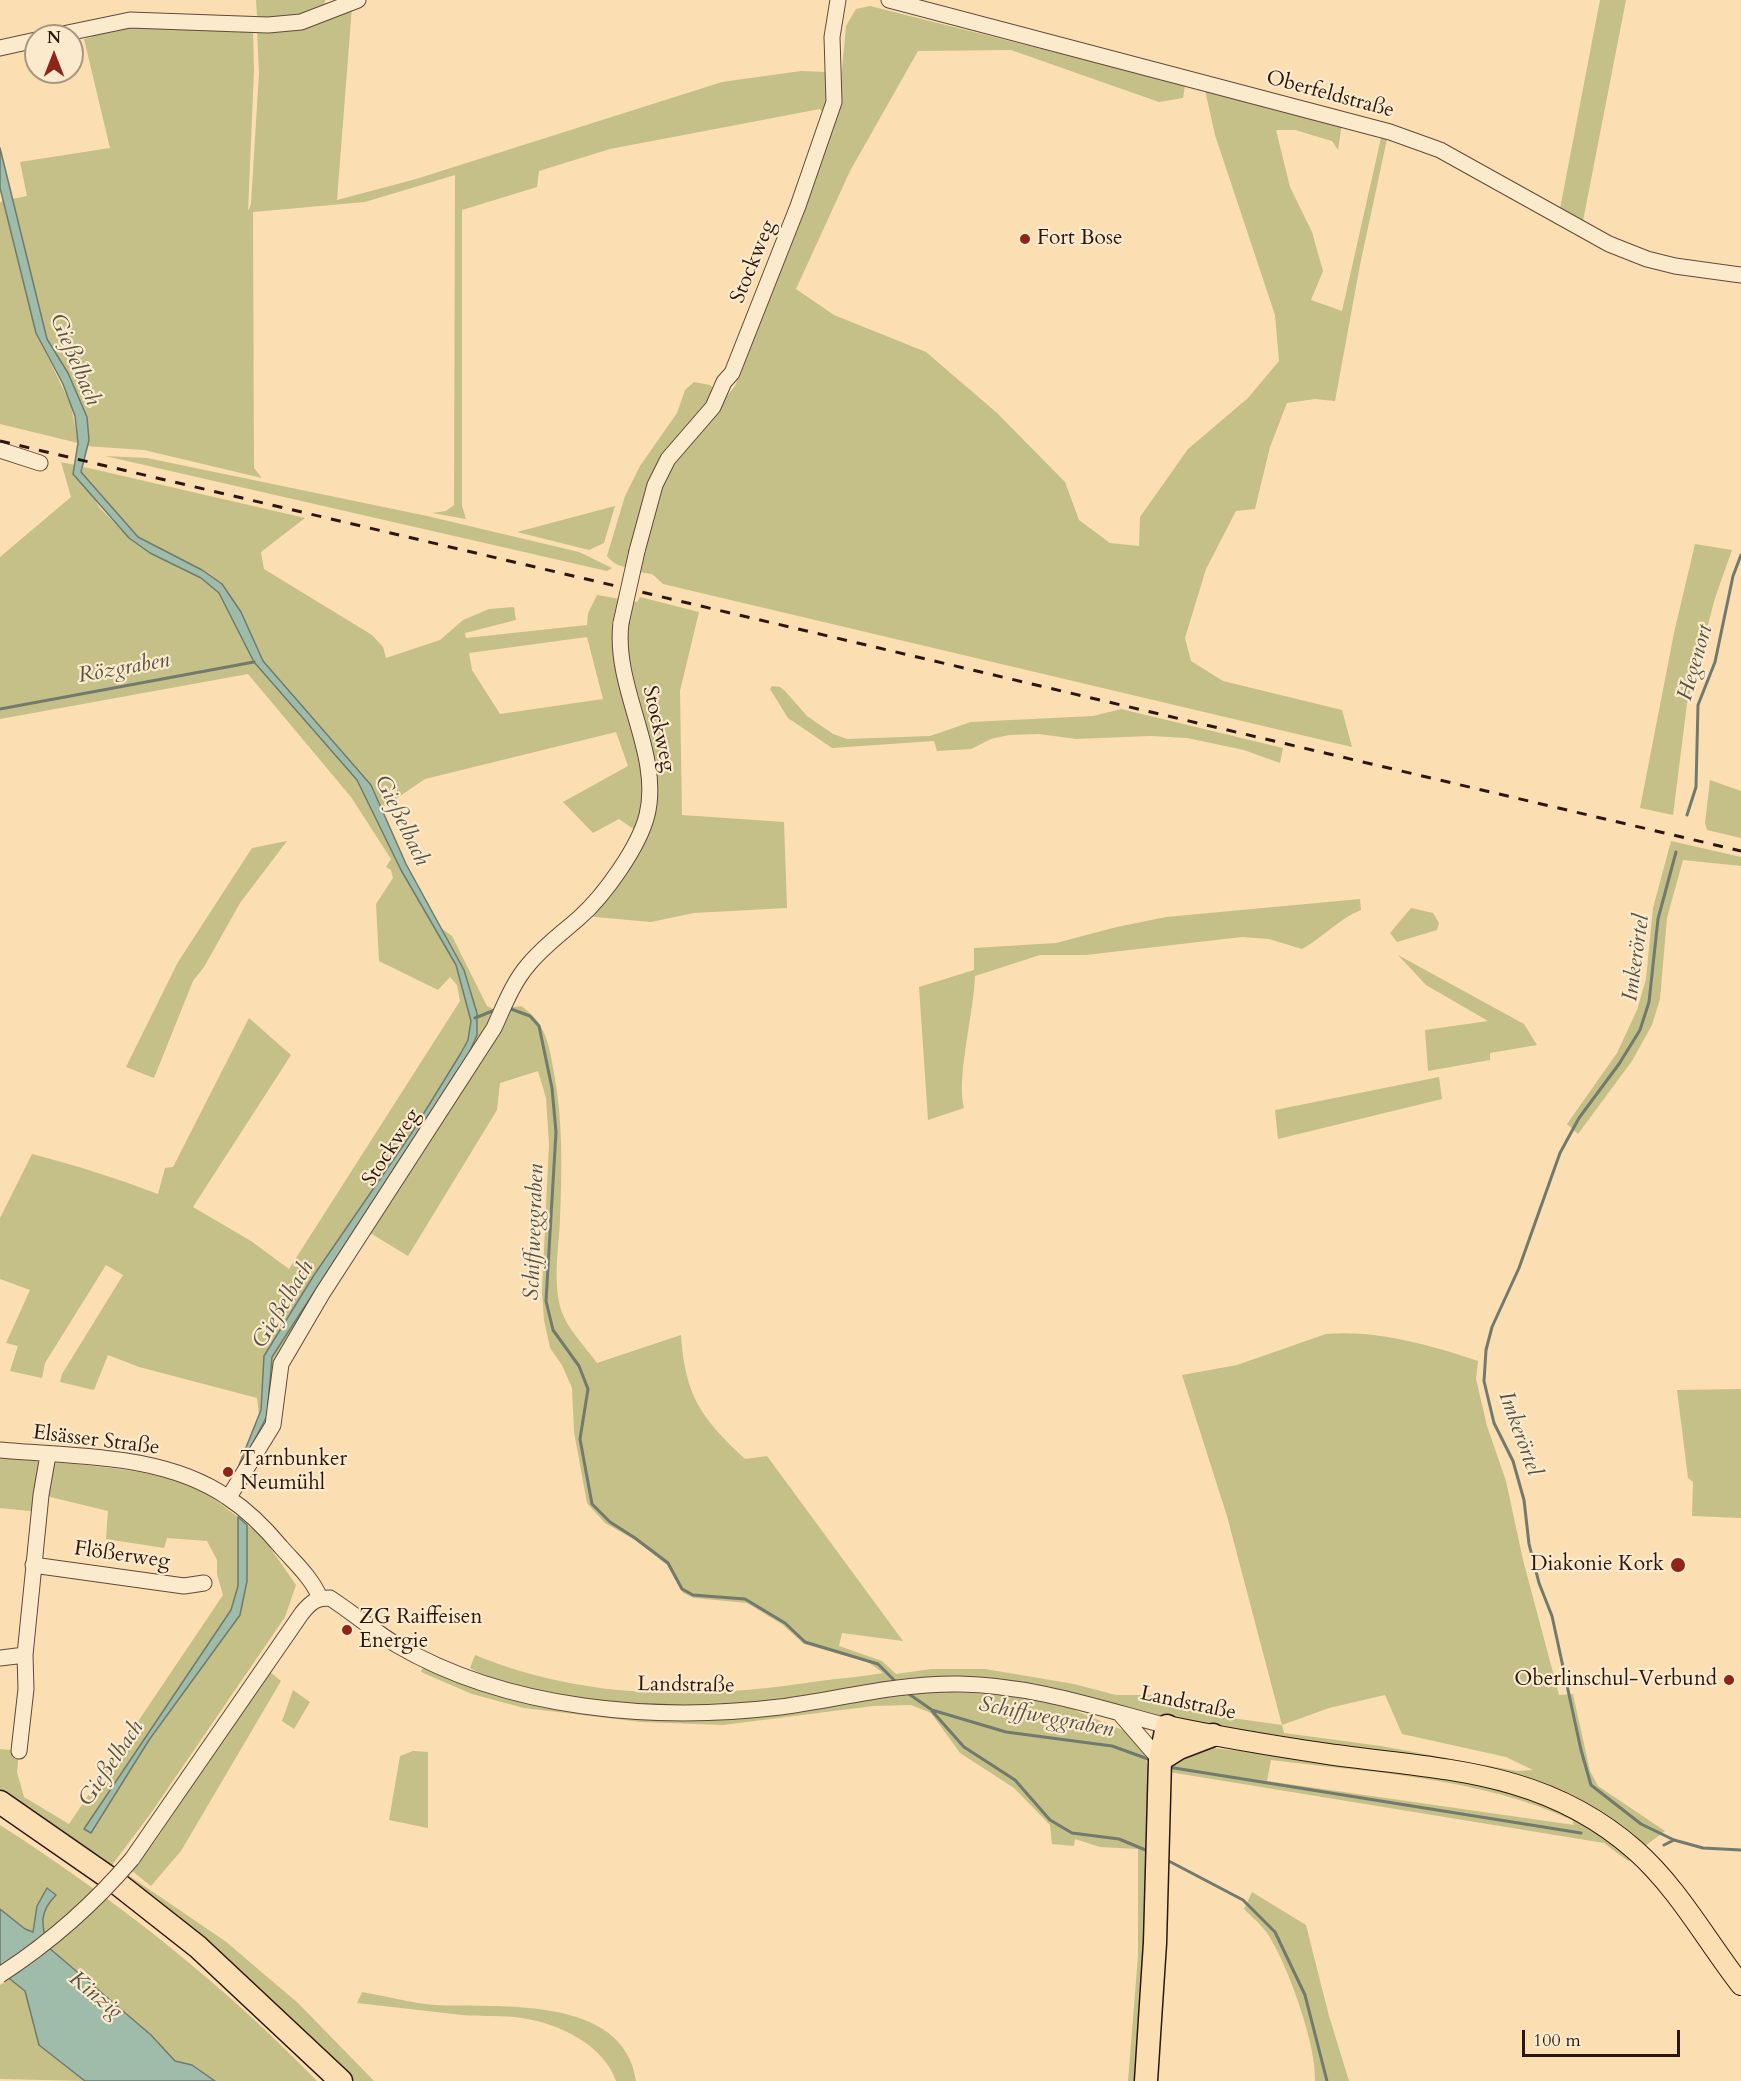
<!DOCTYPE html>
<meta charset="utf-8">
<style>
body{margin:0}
#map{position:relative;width:1741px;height:2081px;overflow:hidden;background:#fbdeb2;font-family:Cardo,serif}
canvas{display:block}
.north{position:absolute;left:24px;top:24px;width:60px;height:60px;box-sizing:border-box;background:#fceacd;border:2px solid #a99681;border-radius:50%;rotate:0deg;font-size:16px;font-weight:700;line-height:24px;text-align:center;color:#2c1710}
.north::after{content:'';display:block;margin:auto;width:21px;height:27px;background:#8f2418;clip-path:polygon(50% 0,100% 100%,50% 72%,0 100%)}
.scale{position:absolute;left:1522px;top:2030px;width:158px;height:27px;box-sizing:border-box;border:3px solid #2c1710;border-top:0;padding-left:8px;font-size:18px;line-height:21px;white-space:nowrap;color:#2c1710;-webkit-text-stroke:4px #fceacd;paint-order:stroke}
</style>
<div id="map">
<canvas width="1741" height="2081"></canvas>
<div class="north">N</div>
<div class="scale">100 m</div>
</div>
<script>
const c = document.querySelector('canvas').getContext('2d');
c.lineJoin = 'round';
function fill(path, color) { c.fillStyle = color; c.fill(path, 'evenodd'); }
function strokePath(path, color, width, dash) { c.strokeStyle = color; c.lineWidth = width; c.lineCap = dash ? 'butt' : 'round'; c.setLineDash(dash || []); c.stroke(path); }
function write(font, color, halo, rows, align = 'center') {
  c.font = font + ' Cardo,serif'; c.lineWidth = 4.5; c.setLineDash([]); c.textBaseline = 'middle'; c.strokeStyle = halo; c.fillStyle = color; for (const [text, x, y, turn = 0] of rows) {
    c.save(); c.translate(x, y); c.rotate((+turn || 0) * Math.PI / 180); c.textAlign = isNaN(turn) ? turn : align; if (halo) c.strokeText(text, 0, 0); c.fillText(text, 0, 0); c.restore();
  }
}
const green = new Path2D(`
 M256 0H325L324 12 261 20 257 15Z
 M1600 0H1626L1582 226 1559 214Z
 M870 6 1185 85 1183 98 1159 102 1011 50 918 51 850 171 796 289 834 315 926 352 997 413 1065 482 1079 520 1110 543 1139 546 1140 517 1188 449 1248 398 1279 361 1275 315 1215 135 1205 90 1342 124 1338 150 1332 141 1295 130H1276L1290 187 1312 232 1323 271 1311 300 1342 311 1381 138 1387 139 1360 265 1335 401 1315 399 1287 403 1270 447 1255 509 1236 511 1206 569 1185 638 1191 661 1223 681 1342 710 1352 747 663 584 652 574 639 572 656 499 673 465 735 386 809 196 839 102 846 26 856 9Z
 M352 7 337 200 416 179 722 82 801 71 829 72V99L825 115 820 109 610 149 539 171 537 187 462 210V506L466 519 432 513 446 511 454 505 455 175 365 202 253 212 254 468 262 478 144 450 85 446 87 417 68 373 47 339 12 199 27 196 20 162 110 148 84 39 92 37 89 31 127 24 253 30 254 71 248 211 251 204 259 73 257 29Z
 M4 201 36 333 71 405 78 443 0 424V202Z
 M694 382 710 385 716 391 675 444 631 568C621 567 613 564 607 556L625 496 640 466 677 413 685 390Z
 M105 456 147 458 427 516 579 552 612 568 607 571Z
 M61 462 75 465 99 507 129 538 150 553 201 578 219 592 236 622 250 655 357 780 401 870 456 965 471 1021 468 1040 461 1053 411 1134 314 1275 264 1356 263 1397 259 1416 257 1398 139 1367 108 1355 94 1390 60 1382 62 1374 123 1275 106 1265 45 1363 42 1378 10 1371 18 1346 6 1343 30 1290 0 1279V1218L32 1154C75 1165 116 1178 158 1194L165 1168 173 1167 249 1018 291 1055 193 1207 251 1241 289 1269 460 1001 457 985 450 977 438 990 379 961 376 904 393 878 391 870 386 867 391 859 351 797 248 674 0 719V557L71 497Z
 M84 467 305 518 261 552 264 569 372 635 383 647 386 658 440 640 463 620 489 609 514 607 516 620 465 633 466 638 587 625 588 613 597 595 637 602 640 597 699 612 680 691 682 815 784 822 787 908 694 913 651 922 584 916 642 835 619 819 593 833 563 802 628 766 616 732 425 779 381 809 364 776 263 661 241 612 222 584 202 570 138 537 85 480 81 472ZM587 637 603 699 500 714 472 670 469 653Z
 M615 506 604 543 589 550 517 532Z
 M1695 544 1732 550 1715 598 1687 704 1673 815 1640 808 1674 633Z
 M772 686 780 687 785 691 807 716 833 734 847 739 930 736 971 722 1093 716 1121 709 1283 748 1280 763 1244 750 1187 738 1150 736 1076 739 1039 734 1009 735 991 739 971 749 937 751 934 741 832 748 788 718 770 689Z
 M1710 780 1741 791V838L1707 830 1705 823Z
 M287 841 240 903 204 967 193 981 154 1078 126 1067 178 962 252 848Z
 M1671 841 1741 857V866L1683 860 1667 918 1660 999 1652 1025 1632 1061 1578 1134 1567 1124 1617 1053 1637 1010 1646 979 1653 908Z
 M1360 899 1361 910C1338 919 1324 937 1302 949L1269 939 1242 937 1086 955H1040L975 976C974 1012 956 1078 964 1108L928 1120 919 987 974 970V948L1056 943 1117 927 1166 917Z
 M1411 908 1433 913 1439 923 1437 930 1397 942 1390 933Z
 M441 928 452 936 487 1006 495 1010 521 1006C546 1023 549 1044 554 1073 563 1121 562 1170 560 1219 559 1247 553 1278 560 1306 565 1327 585 1346 597 1363L681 1335C685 1396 701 1418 745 1459L767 1456 903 1641 842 1633 839 1646 882 1661 896 1674 931 1669H985L1074 1684 1116 1695H1162L1232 1718 1282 1725 1227 1516 1182 1375 1237 1365 1326 1334C1377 1330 1430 1345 1478 1361L1476 1379 1487 1426 1506 1481 1523 1560 1559 1695 1573 1694 1590 1771 1598 1786 1665 1831 1641 1849 1583 1806 1206 1727 1031 1685 700 1708 610 1703 561 1695 491 1679 470 1668 475 1655C587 1701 702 1699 820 1681 841 1678 862 1677 883 1673L868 1662 804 1644 783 1625 747 1603 694 1598 683 1593 667 1565 635 1540 605 1523 587 1503 574 1432 572 1388 562 1365 550 1348 544 1320 542 1292 549 1144 546 1098 538 1071 500 1083 497 1110 408 1256 362 1228 288 1338 269 1421 265 1419 271 1357 435 1105 477 1035V1013L464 970ZM1385 1695 1402 1734 1506 1757 1533 1770 1517 1771 1381 1746 1284 1733 1282 1725 1329 1708Z
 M1398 955 1524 1024 1537 1045 1490 1053V1060L1428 1071 1425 1030 1488 1021 1426 985Z
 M1439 1077 1442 1099 1278 1139 1275 1110Z
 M1741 1389V1518L1692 1516 1693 1482 1688 1478 1677 1390Z
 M0 1458C59 1464 142 1465 196 1488 211 1495 224 1507 238 1517V1586L231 1610 85 1828 91 1833 149 1740 240 1615 247 1581V1525L262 1536 296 1585 285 1617 151 1813 109 1869 0 1796V1749L19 1751 17 1772 24 1797 69 1824 223 1595 217 1574V1560L207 1541 167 1538 164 1548 106 1539 108 1511 42 1495 39 1512 0 1508Z
 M425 1663 593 1713 866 1700 929 1691 1011 1695 1069 1708 1125 1731 1144 1752 1151 1779 1141 2081H1128L1138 1956V1849L1100 1847 1075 1839 1074 1846 1052 1844 1050 1825 1014 1788 960 1753 931 1713 911 1705 873 1706 723 1725 641 1722 524 1708 472 1694 421 1672Z
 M270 1672 281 1681 181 1851 151 1886 132 1871 155 1841Z
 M293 1690 310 1702 294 1729 282 1721Z
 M1205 1747 1471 1778 1574 1815 1634 1859 1628 1861 1604 1843 1169 1772 1181 1756ZM1271 1760C1373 1773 1478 1777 1572 1820L1574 1825 1267 1781Z
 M413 1751 428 1752V1828L389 1820 400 1756Z
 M0 1825C114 1898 223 1984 317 2081H215L192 2065 175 2061 151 2035 48 1947C41 1925 39 1912 56 1895L48 1888 37 1906 33 1932 25 1929 0 1909Z
 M128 1875 225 1941 298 2003 374 2081H354L317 2044 124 1880Z
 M1252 1892 1306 1925 1329 2016 1349 2081H1315C1317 2046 1288 1966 1269 1936 1263 1926 1252 1917 1244 1909Z
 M10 1979 25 1991 39 2045 85 2081 0 2079V1985Z
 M362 1992C386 1996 410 2003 435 2005 497 2008 624 1994 636 2081H616C604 2045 558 2023 522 2018 502 2015 482 2017 462 2015 427 2011 392 2007 357 2003Z`);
const water = new Path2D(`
 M0 148 47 339 68 373 87 417 89 440 81 472 138 537 202 570 222 584 241 612 263 661 371 785 406 864 464 970 477 1013V1035L469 1053 272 1357 267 1416 241 1466 239 1465 261 1410 264 1356 314 1275 411 1134 461 1053 468 1040 471 1021 456 965 401 870 357 780 254 662 219 593 201 578 150 553 129 538 73 474 78 443 75 416 63 384 36 333 0 188Z
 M238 1517 247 1525V1581L240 1615 149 1740 91 1833 84 1829 231 1610 238 1586Z
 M47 1888 56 1895C39 1912 41 1925 48 1947L151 2035 175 2061 192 2065 215 2081H85L39 2045 25 1991 0 1971V1909L25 1929 33 1932 37 1906Z`);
const stream = new Path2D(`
 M0 709 254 662
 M1687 815 1696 787 1698 705 1715 662 1733 576 1741 555
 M1676 852 1658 919 1649 1002 1640 1030 1619 1064 1579 1118 1560 1153 1519 1268 1492 1327 1486 1350 1484 1381 1494 1423 1513 1461 1524 1500 1529 1544 1539 1583 1552 1616 1581 1750 1591 1785 1641 1824 1674 1840 1703 1848 1741 1850
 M511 1009 530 1016 539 1026 552 1088 556 1132 546 1301 553 1330 579 1366 588 1389 580 1439 592 1504 610 1522 635 1538 668 1563 682 1589 693 1595 745 1599 785 1623 805 1642 878 1664 897 1683
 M475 1018 495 1010
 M906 1692 932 1710 1006 1732 1112 1746 1151 1760
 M932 1711 964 1747 1015 1780 1050 1820 1072 1833 1119 1839 1148 1851
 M1168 1767 1581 1833
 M1664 1845 1674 1840
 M1165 1859 1243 1900 1275 1932 1305 1995 1327 2081`);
const minor = new Path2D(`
 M889 0 1390 132 1440 150 1609 244 1647 259 1675 266 1741 275
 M53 36 130 20 268 25 301 22 358 0
 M0 48 36 40
 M0 450 40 463
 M637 551 655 485 668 459 713 407 724 382 732 373 798 206 834 102 832 37 838 0
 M0 1450C74 1457 163 1453 227 1497 247 1510 266 1529 281 1547 295 1563 312 1578 320 1598
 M229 1497 273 1425 281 1364 322 1294 494 1028C504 1006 513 982 529 964 544 946 562 933 579 918 604 896 639 847 647 815 662 753 613 688 621 623
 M33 1565 184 1586 204 1583
 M0 1658 25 1655 41 1495 48 1455
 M1121 1715 1160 1760
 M19 1751 26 1689 25 1655
 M132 1859 302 1613C311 1602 316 1598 330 1598 353 1613 374 1631 397 1645 508 1710 655 1722 780 1707 840 1699 898 1683 959 1684 1031 1685 1099 1708 1167 1726`);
const major = new Path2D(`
 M1167 1726C1220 1737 1274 1746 1328 1754 1441 1770 1543 1769 1635 1850 1678 1888 1706 1940 1741 1985`);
const highway = new Path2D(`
 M1160 1760 1179 1748 1213 1735
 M0 1802 118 1884 198 1947 341 2081
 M1146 2081 1155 1943 1160 1760 1167 1726`);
const rail = new Path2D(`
 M0 441 1741 851`);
const minorBridge = new Path2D(`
 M621 623 637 551
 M0 1975C51 1942 93 1905 132 1859`);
const markers = [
 [1025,239,6,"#8f2418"],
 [228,1472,6,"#8f2418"],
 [1678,1565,8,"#8f2418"],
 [347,1630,6,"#8f2418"],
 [1729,1680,6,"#8f2418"]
];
const streetNames = [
 ["Oberfeldstraße",1330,95,15],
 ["Stockweg",754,262,-68],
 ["Stockweg",658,729,77],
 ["Stockweg",392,1148,-57],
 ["Elsässer Straße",96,1441,7],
 ["Flößerweg",122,1556,8],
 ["Landstraße",686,1686,1],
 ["Landstraße",1188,1704,12]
];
const poiNames = [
 ["Fort Bose",1037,239],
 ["Tarnbunker",240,1460],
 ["Neumühl",240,1484],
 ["Diakonie Kork",1664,1565,"right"],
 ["ZG Raiffeisen",359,1618],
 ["Energie",359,1642],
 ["Oberlinschul-Verbund",1717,1680,"right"]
];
const waterNames = [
 ["Gießelbach",74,360,67],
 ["Hegenort",1696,663,-74],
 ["Rözgraben",124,669,-10],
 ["Gießelbach",401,821,64],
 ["Imkerörtel",1637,958,-82],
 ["Schiffweggraben",535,1232,-88],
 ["Gießelbach",284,1305,-59],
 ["Imkerörtel",1519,1434,70],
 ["Schiffweggraben",1046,1718,11],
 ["Gießelbach",112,1764,-56],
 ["Kinzig",95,1996,40]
];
fill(green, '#c4c088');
fill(water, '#9fbcab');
strokePath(water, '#717a6d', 1.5);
strokePath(stream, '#717a6d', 3);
strokePath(minor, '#604938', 17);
strokePath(major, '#2c1710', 22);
strokePath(highway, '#2c1710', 25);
strokePath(minor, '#fceacd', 15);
strokePath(major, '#fbdeb2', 20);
strokePath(highway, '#fbdeb2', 22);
strokePath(rail, '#2c1710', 3, [10, 10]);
strokePath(minorBridge, '#604938', 17, []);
strokePath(minorBridge, '#fceacd', 15);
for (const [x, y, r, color] of markers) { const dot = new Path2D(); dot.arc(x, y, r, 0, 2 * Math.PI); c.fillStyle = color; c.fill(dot); strokePath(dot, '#fceacd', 2); }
write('21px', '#2c1710', '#fceacd', streetNames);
write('21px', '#2c1710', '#fceacd', poiNames, 'left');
write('italic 22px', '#545146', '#fceacd', waterNames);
</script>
